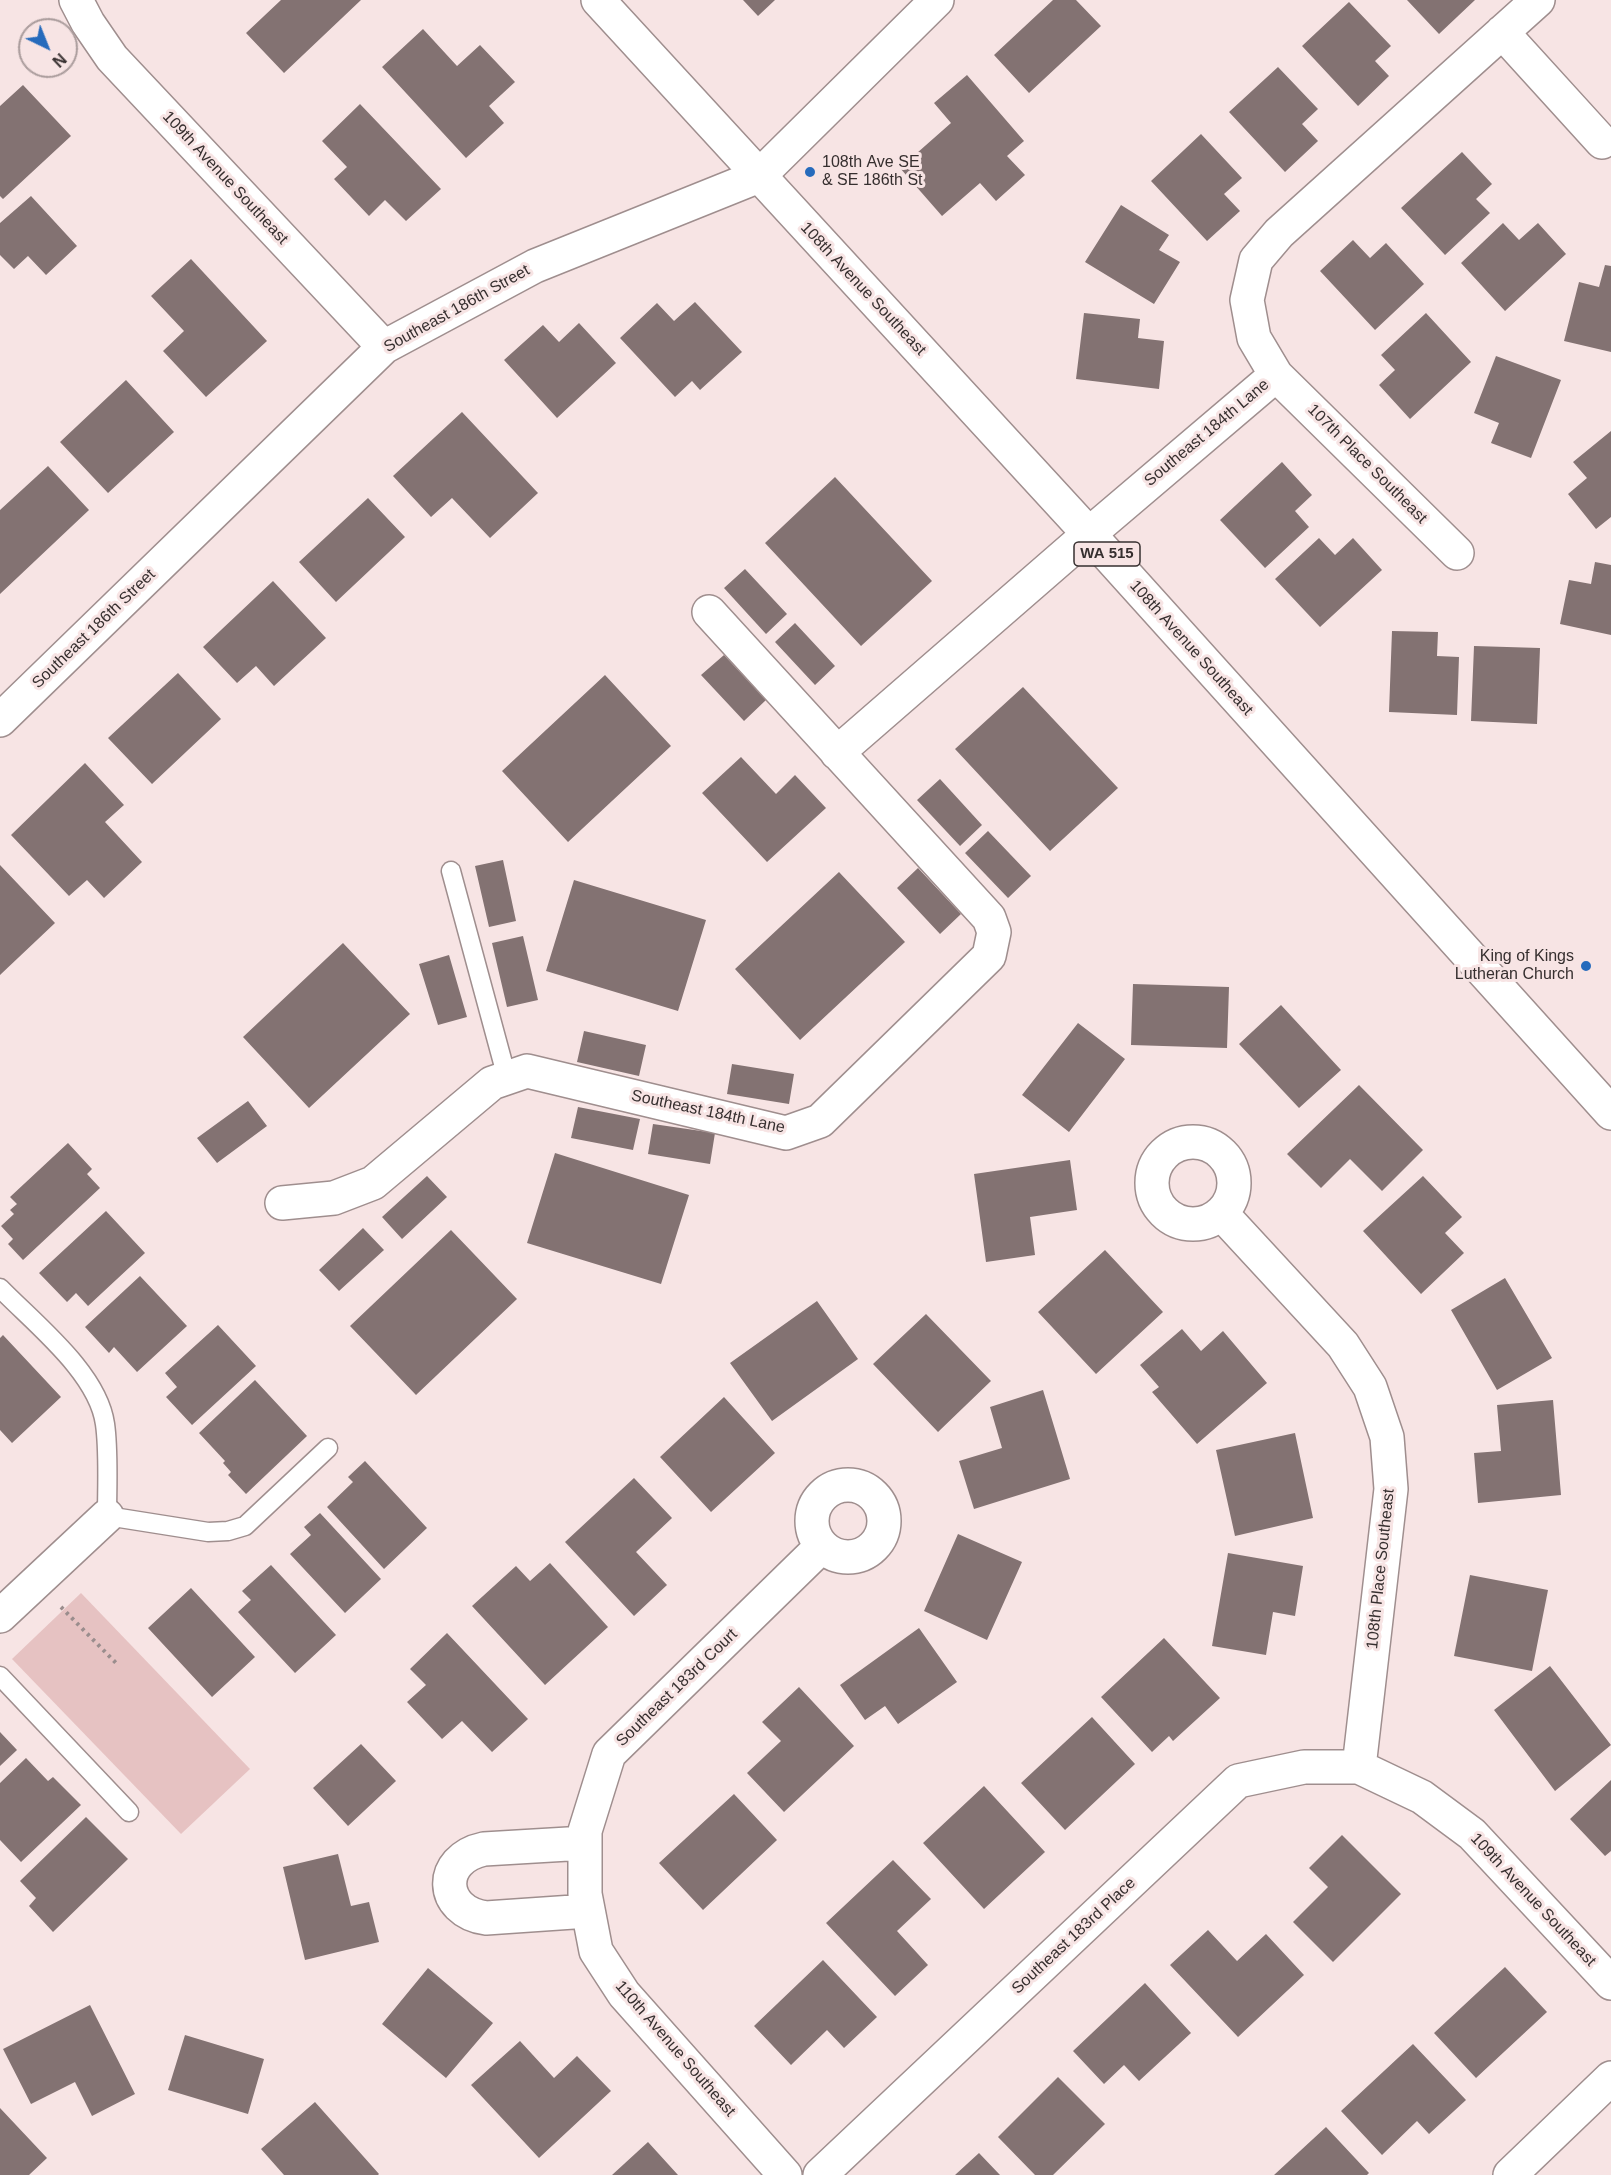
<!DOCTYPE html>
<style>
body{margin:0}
#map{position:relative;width:1611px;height:2175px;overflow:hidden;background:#f7e4e4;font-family:Helvetica,sans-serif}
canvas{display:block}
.north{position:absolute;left:18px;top:18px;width:60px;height:60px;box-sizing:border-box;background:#f7e4e4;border:2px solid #aa9c9c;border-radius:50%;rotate:137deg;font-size:16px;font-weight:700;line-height:24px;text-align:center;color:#362f2f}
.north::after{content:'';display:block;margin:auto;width:21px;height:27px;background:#266bbc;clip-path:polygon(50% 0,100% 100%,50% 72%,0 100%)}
</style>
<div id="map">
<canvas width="1611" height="2175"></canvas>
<div class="north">N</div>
</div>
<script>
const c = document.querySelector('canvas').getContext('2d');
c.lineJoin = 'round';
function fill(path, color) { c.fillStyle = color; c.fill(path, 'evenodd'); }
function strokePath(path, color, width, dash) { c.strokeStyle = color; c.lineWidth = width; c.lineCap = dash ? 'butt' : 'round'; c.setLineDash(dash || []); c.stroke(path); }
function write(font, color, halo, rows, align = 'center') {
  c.font = font + ' Helvetica,sans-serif'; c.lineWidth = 6; c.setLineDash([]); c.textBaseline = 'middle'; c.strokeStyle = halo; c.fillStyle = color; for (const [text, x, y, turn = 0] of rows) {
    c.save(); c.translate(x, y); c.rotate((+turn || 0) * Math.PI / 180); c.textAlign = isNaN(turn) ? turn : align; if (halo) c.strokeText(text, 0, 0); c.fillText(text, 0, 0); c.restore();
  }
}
const green = new Path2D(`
 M81 1593 250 1769 181 1834 12 1659Z`);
const building = new Path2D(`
 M281 0H361L284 73 246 33Z
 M743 0H775L758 16Z
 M1053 0H1076L1101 26 1029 93 994 55Z
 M1407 0H1475L1439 34Z
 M1349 2 1391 46 1375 61 1389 76 1358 106 1302 46Z
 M423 29 457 66 480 45 515 82 489 106 504 123 466 158 382 67Z
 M1278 67 1318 109 1302 124 1318 141 1285 172 1229 112Z
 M967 75 1024 141 1007 156 1025 175 996 201 980 183 942 216 900 168 951 123 934 103Z
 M23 85 71 136 3 199 0 196V106Z
 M360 104 441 189 406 221 385 200 369 216 334 179 347 167 322 141Z
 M1201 134 1242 178 1224 194 1240 211 1207 241 1151 181Z
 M1462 152 1492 184 1476 199 1490 213 1445 255 1401 208Z
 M31 196 77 246 46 275 28 256 14 269 0 255V223Z
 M1121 205 1169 235 1159 250 1180 262 1154 304 1085 262Z
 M1503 223 1519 240 1538 223 1566 254 1505 311 1461 263Z
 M1353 240 1370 258 1386 243 1424 284 1375 330 1320 271Z
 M191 259 267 341 206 397 163 351 184 331 151 296Z
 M1605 265 1611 266V352L1564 341 1579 282 1599 287Z
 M695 302 742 352 700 390 692 381 675 397 620 338 657 303 674 321Z
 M1084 313 1140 319 1138 338 1164 341 1159 389 1076 379Z
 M1426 313 1471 362 1410 419 1379 385 1395 370 1381 355Z
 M579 323 616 363 557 418 504 360 543 325 559 342Z
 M1496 356 1561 380 1531 458 1491 443 1499 423 1474 413Z
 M126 380 174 432 108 493 60 442Z
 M462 412 538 493 490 538 452 498 431 517 393 476Z
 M1611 431V517L1596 529 1568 494 1587 478 1573 462Z
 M1282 462 1312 495 1295 511 1309 527 1265 568 1220 520Z
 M48 466 89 510 0 594V510Z
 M835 477 932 581 861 646 765 543Z
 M368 498 405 537 336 602 299 562Z
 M1319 538 1335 555 1353 538 1382 570 1320 627 1275 579Z
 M1595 562 1611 565V635L1560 624 1569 580 1591 584Z
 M745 569 787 614 766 634 724 588Z
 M273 581 326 638 274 686 256 666 237 683 203 647Z
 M795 623 835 666 815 685 775 642Z
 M1392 631 1438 632 1437 656 1459 657 1457 715 1389 712Z
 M1474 646 1540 648 1537 724 1471 721Z
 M724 655 766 700 744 721 701 675Z
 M178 673 221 719 152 784 108 738Z
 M605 675 671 746 568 842 502 771Z
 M1023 687 1118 788 1050 851 955 749Z
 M741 757 776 794 795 775 826 808 767 862 702 793Z
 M85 763 124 805 105 822 142 862 104 898 87 880 69 896 11 835Z
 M940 779 982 825 960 846 917 800Z
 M988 831 1031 876 1008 898 965 853Z
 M503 860 516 921 489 927 475 866Z
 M0 865 55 923 0 975Z
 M918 868 961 914 940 934 897 888Z
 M839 872 905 942 800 1040 735 969Z
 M574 880 706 920 678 1011 546 971Z
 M523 936 538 1000 507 1007 492 943Z
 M343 943 410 1014 309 1108 243 1037Z
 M449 955 467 1017 438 1025 419 964Z
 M1133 984 1229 987 1227 1048 1131 1045Z
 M1281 1005 1341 1070 1299 1108 1239 1044Z
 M1078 1023 1125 1059 1069 1132 1022 1095Z
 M584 1031 646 1045 639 1076 577 1062Z
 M732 1064 794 1074 789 1104 727 1094Z
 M1359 1085 1423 1150 1382 1191 1350 1159 1321 1188 1287 1154Z
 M248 1101 267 1126 217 1163 197 1138Z
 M578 1107 640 1119 633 1150 571 1138Z
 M653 1124 715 1133 710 1164 648 1154Z
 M68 1143 92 1169 87 1174 100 1188 23 1260 8 1244 13 1239 1 1226 14 1214 10 1210 17 1204 10 1197Z
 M555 1153 689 1195 661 1284 527 1243Z
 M1070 1160 1077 1210 1030 1217 1035 1255 986 1262 974 1174Z
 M427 1176 447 1197 402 1239 382 1217Z
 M1423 1176 1462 1217 1445 1233 1464 1253 1421 1294 1363 1231Z
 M106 1211 145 1253 88 1306 76 1293 67 1302 39 1273Z
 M363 1228 384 1250 339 1291 319 1270Z
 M451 1230 517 1299 416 1395 350 1326Z
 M1105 1250 1163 1312 1096 1374 1038 1312Z
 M140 1276 187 1326 137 1372 114 1347 109 1353 85 1327Z
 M1505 1278 1552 1358 1497 1390 1451 1310Z
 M817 1301 858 1359 772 1421 730 1363Z
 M926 1314 991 1381 938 1432 873 1364Z
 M218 1325 256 1366 192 1425 166 1397 177 1387 165 1373Z
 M1182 1329 1201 1351 1223 1331 1267 1383 1197 1444 1152 1392 1159 1387 1140 1365Z
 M3 1335 61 1397 12 1443 0 1430V1338Z
 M255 1380 307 1436 246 1494 228 1475 231 1472 223 1463 225 1461 199 1433Z
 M1043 1390 1070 1479 974 1509 959 1461 1002 1448 990 1407Z
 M724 1397 775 1453 711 1512 660 1457Z
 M1553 1400 1561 1495 1478 1503 1474 1453 1501 1451 1497 1405Z
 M1295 1433 1313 1518 1235 1536 1216 1450Z
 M365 1461 427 1528 384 1569 327 1507 353 1482 348 1477Z
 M634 1478 672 1518 636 1552 667 1585 634 1616 565 1542Z
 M320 1513 381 1579 345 1613 290 1554 311 1535 304 1527Z
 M958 1534 1022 1562 987 1640 924 1611Z
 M1228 1553 1303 1566 1295 1616 1273 1612 1266 1655 1212 1646Z
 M550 1563 608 1627 545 1685 472 1606 516 1566 530 1581Z
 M271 1565 336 1635 295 1673 238 1612 251 1600 242 1591Z
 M1470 1575 1548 1590 1532 1671 1454 1656Z
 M191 1588 255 1657 212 1697 148 1628Z
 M919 1628 957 1682 898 1724 885 1706 865 1720 840 1685Z
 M447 1633 528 1719 492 1752 462 1721 442 1739 407 1702 426 1685 410 1669Z
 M1164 1638 1220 1698 1173 1741 1169 1736 1152 1752 1101 1697Z
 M1550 1666 1611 1745 1555 1791 1494 1710Z
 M799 1687 854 1746 784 1812 747 1773 781 1741 762 1722Z
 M1092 1717 1135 1764 1065 1830 1021 1783Z
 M0 1732 17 1750 0 1766Z
 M361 1744 396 1781 348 1826 313 1788Z
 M26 1758 48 1781 53 1777 81 1805 21 1862 0 1840V1783Z
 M1611 1780V1851L1605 1856 1570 1819Z
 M984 1786 1045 1852 984 1909 923 1843Z
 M734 1794 777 1840 703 1910 659 1863Z
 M86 1817 128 1859 53 1932 29 1906 36 1898 20 1881Z
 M1342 1835 1401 1894 1333 1962 1293 1922 1328 1887 1309 1868Z
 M338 1854 351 1906 369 1902 379 1942 305 1960 283 1867Z
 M893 1860 931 1899 897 1931 928 1965 895 1996 826 1923Z
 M1208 1930 1237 1961 1266 1934 1304 1975 1238 2037 1170 1965Z
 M823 1960 877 2017 844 2048 827 2030 791 2065 754 2026Z
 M1505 1967 1547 2012 1476 2078 1434 2033Z
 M428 1968 493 2023 446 2078 382 2024Z
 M1145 1983 1191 2033 1139 2081 1124 2065 1104 2084 1073 2051Z
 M90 2005 135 2094 92 2116 75 2082 31 2104 3 2049Z
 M185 2035 264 2059 248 2114 168 2090Z
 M520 2041 554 2078 577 2056 611 2091 539 2158 471 2085Z
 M1413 2044 1466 2100 1429 2134 1417 2121 1382 2155 1341 2111Z
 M1058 2077 1105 2124 1053 2175H1035L998 2137Z
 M315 2102 379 2174 378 2175H284L261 2149Z
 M0 2108 47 2158 29 2175H0Z
 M1326 2127 1369 2173 1367 2175H1274Z
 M648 2142 678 2175H612Z
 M979 2153 1000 2175H955Z`);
const path = new Path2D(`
 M61 1607 117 1664`);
const service = new Path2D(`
 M451 871 507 1078
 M0 1288C35 1324 98 1373 105 1424 109 1452 107 1488 107 1516L208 1532 228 1531 245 1526 328 1448
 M0 1676 129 1812`);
const minor = new Path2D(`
 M76 0 88 23 112 58 384 347
 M1502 32 1602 142
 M1457 553 1276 375 1254 338 1247 300 1256 260 1279 233 1538 0
 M0 720 384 347 535 266 759 176 937 0
 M837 753 1089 534 1276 375
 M1152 1183a41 41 0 1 1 82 0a41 41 0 1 1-82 0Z
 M282 1203 334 1198 373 1183 492 1083 527 1071 786 1133 820 1121 989 956 994 932 989 918 709 612
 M1221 1213 1343 1345 1370 1387 1387 1437 1391 1489 1359 1767
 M812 1521a36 36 0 1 1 72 0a36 36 0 1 1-72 0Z
 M0 1616 107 1516
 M585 1843 484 1849C437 1859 439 1911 486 1918L588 1911
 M785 2175 624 1994 596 1951 585 1894V1831L609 1754 822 1546
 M820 2175 1238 1781 1304 1767H1359L1422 1797 1472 1834 1611 1983
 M1510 2175 1611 2078`);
const primary = new Path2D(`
 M598 0 1089 534 1611 1113`);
const markers = [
 [810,172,6,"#266bbc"],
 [1586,966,6,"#266bbc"]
];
const shields = [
 [1107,554,66]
];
const shieldNames = [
 ["WA 515",1107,554]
];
const poiNames = [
 ["108th Ave SE",822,163],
 ["& SE 186th St",822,181],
 ["King of Kings",1574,957,"right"],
 ["Lutheran Church",1574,975,"right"]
];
const streetNames = [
 ["109th Avenue Southeast",225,178,47],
 ["108th Avenue Southeast",863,289,47],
 ["Southeast 186th Street",457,309,-29],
 ["Southeast 184th Lane",1207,433,-40],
 ["107th Place Southeast",1367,464,45],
 ["Southeast 186th Street",94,629,-44],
 ["108th Avenue Southeast",1191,648,48],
 ["Southeast 184th Lane",708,1112,12],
 ["108th Place Southeast",1381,1569,-84],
 ["Southeast 183rd Court",677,1688,-44],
 ["109th Avenue Southeast",1533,1900,47],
 ["Southeast 183rd Place",1074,1936,-43],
 ["110th Avenue Southeast",675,2049,49]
];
fill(green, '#e6c2c2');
fill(building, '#837272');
strokePath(service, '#9f8e8e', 21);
strokePath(minor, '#9f8e8e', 36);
strokePath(primary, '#9f8e8e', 36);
strokePath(path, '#9a8d8d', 4, [3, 4.5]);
strokePath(service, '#fff', 18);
strokePath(minor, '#fff', 33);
strokePath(primary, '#fff', 33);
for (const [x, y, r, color] of markers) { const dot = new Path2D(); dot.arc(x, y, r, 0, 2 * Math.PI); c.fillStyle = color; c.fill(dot); strokePath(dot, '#f7e4e4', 2); }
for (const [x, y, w] of shields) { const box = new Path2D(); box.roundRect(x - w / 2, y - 12, w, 24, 4.5); c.fillStyle = '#f7e4e4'; c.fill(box); strokePath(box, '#362f2f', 1.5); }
write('bold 15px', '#362f2f', null, shieldNames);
write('16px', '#362f2f', '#f7e4e4', poiNames, 'left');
write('16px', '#362f2f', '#f7e4e4', streetNames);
</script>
